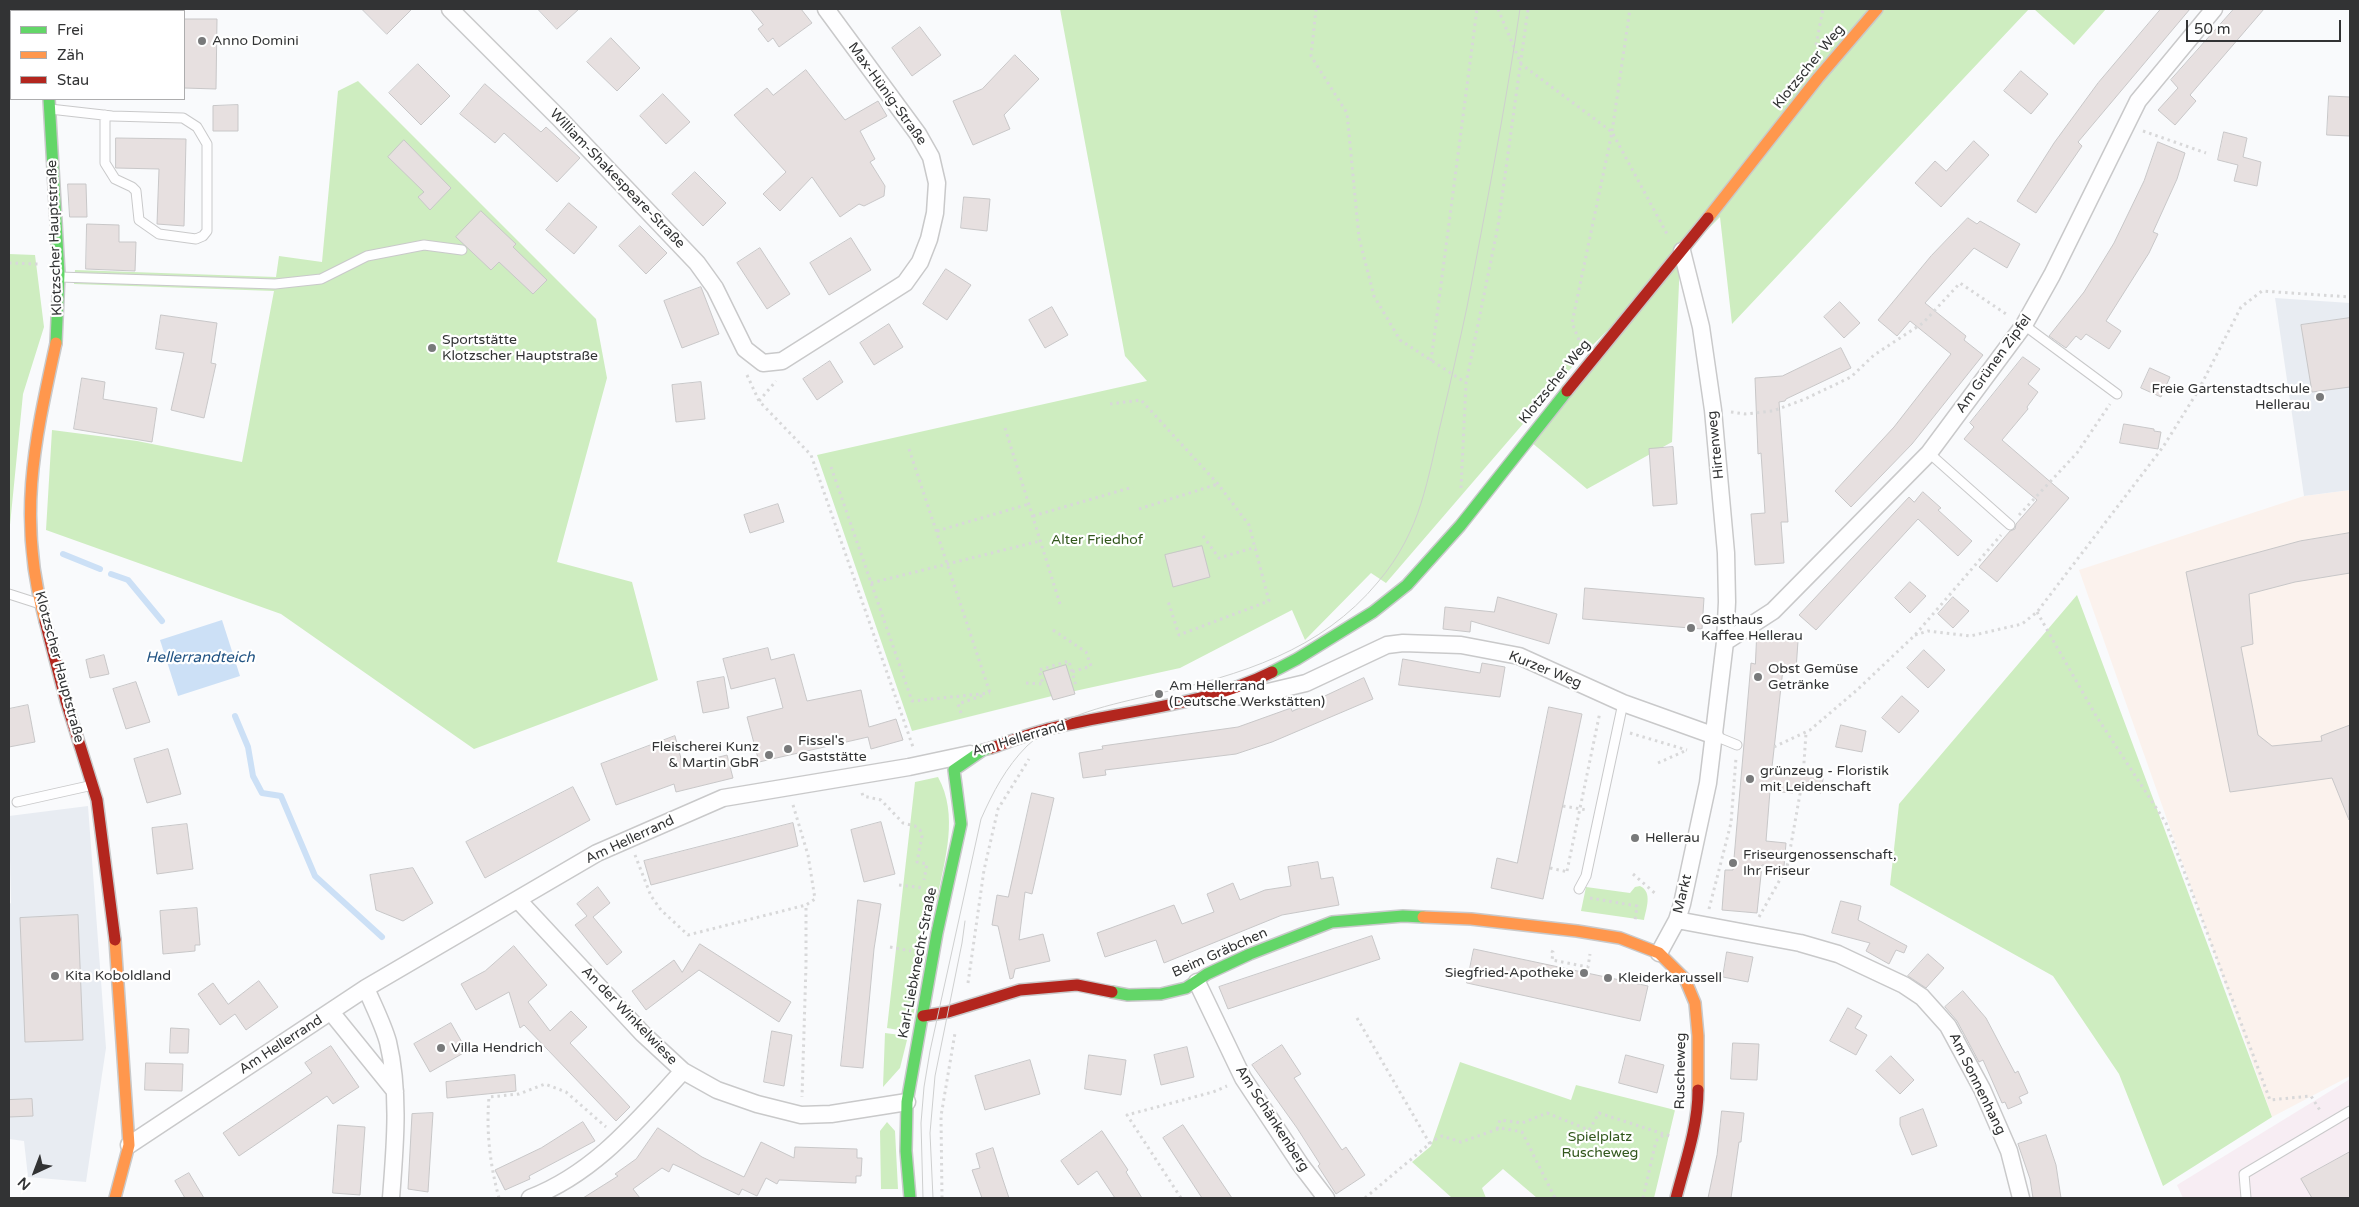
<!DOCTYPE html>
<meta charset="utf-8">
<style>
body{margin:0}
#map{position:relative;width:2359px;height:1207px;overflow:hidden;background:#f9fafc;font-family:"Varela Round",sans-serif}
canvas{display:block}
.frame{position:absolute;inset:0;border:10px solid #323334;pointer-events:none}
.legend{position:absolute;left:10px;top:10px;width:175px;height:90px;box-sizing:border-box;background:#fff;border:1px solid #adadae;margin:0;padding:6px 9px;list-style:none;font-size:15px;color:#323334}
.legend li{display:flex;align-items:center;gap:10px;height:25px}
.legend b{width:25px;border:1px solid #adadae}
.north{position:absolute;left:10px;top:1147px;width:50px;height:50px;-webkit-text-stroke:4px #fff;paint-order:stroke;rotate:223deg;font-size:14px;font-weight:700;line-height:20px;text-align:center;color:#323334}
.north::after{content:'';display:block;margin:auto;width:18px;height:22px;background:#323334;clip-path:polygon(50% 0,100% 100%,50% 72%,0 100%)}
.scale{position:absolute;left:2186px;top:20px;width:155px;height:22px;box-sizing:border-box;border:2px solid #323334;border-top:0;padding-left:6px;font-size:15px;line-height:18px;white-space:nowrap;color:#323334;-webkit-text-stroke:4px #fff;paint-order:stroke}
</style>
<div id="map">
<canvas width="2359" height="1207"></canvas>
<div class="frame"></div>
<ul class="legend">
<li><b style="height:6px;background:#63d668"></b>Frei</li>
<li><b style="height:6px;background:#ff974d"></b>Zäh</li>
<li><b style="height:6px;background:#b3261e"></b>Stau</li>
</ul>
<div class="north">N</div>
<div class="scale">50 m</div>
</div>
<script>
const c = document.querySelector('canvas').getContext('2d');
c.lineJoin = 'round';
function fill(path, color) { c.fillStyle = color; c.fill(path, 'evenodd'); }
function strokePath(path, color, width, dash) { c.strokeStyle = color; c.lineWidth = width; c.lineCap = dash ? 'butt' : 'round'; c.setLineDash(dash || []); c.stroke(path); }
function write(font, color, halo, rows, align = 'center') {
  c.font = font + ' "Varela Round",sans-serif'; c.lineWidth = 4.5; c.setLineDash([]); c.textBaseline = 'middle'; c.strokeStyle = halo; c.fillStyle = color; for (const [text, x, y, turn = 0] of rows) {
    c.save(); c.translate(x, y); c.rotate((+turn || 0) * Math.PI / 180); c.textAlign = isNaN(turn) ? turn : align; if (halo) c.strokeText(text, 0, 0); c.fillText(text, 0, 0); c.restore();
  }
}
const commercial = new Path2D(`
 M2350 490V1076L2272 1117 2079 570 2304 496Z`);
const industrial = new Path2D(`
 M2350 1079V1198H2183L2177 1185Z`);
const built = new Path2D(`
 M2275 298 2350 303V490L2304 496Z
 M88 806 106 1048 86 1182 28 1177 24 1141 9 1139V904L11 903 9 816Z`);
const green = new Path2D(`
 M1060 9H2029L1732 324 1720 217 1578 360 1386 583 1371 573 1305 640 1292 610 1180 668 1052 696 912 731 817 455 1147 381 1125 356Z
 M2034 9H2106L2074 45Z
 M358 81 596 319 607 378 557 562 632 582 658 680 474 749 281 614 46 530 52 430 137 441 242 462 274 291 74 284 75 270 276 277 279 256 322 262 338 91Z
 M9 254 35 255 44 327 23 394 9 535Z
 M1680 261 1672 442 1587 489 1531 442Z
 M2077 595 2272 1117 2163 1186 2119 1074 2053 976 1890 885 1899 804Z
 M938 777C959 815 945 859 937 899L928 897 917 948 926 950 910 1032 887 1028 915 782Z
 M1640 886C1653 892 1646 909 1644 920L1581 911 1586 887 1630 893 1635 887Z
 M885 1033 908 1036 900 1068 883 1087Z
 M1460 1062 1571 1100 1576 1085 1675 1110 1654 1198H1537L1503 1169 1482 1188 1486 1198H1452L1412 1162 1431 1146Z
 M887 1122 895 1131 898 1189H881L880 1131Z`);
const water = new Path2D(`
 M222 620 240 676 178 696 160 640Z`);
const stream = new Path2D(`
 M63 554 100 569
 M111 574 128 580 162 621
 M235 716 248 747 253 776 262 793 281 796 315 876 382 937`);
const building = new Path2D(`
 M362 9H412L387 34Z
 M538 9H579L557 29Z
 M751 9H801L812 23 779 47 773 38 768 42 758 29 763 25Z
 M2161 9H2190L2078 142 2082 146 2036 213 2017 201 2054 143 2098 83Z
 M2234 9H2264L2190 95 2196 101 2175 125 2158 110 2178 88 2171 80Z
 M184 19H217L216 89 184 88Z
 M920 27 941 55 912 76 892 48Z
 M611 38 640 68 617 91 587 62Z
 M1015 55 1039 79 1004 115 1010 129 973 145 953 101 982 89Z
 M418 64 450 96 421 125 389 93Z
 M806 70 845 120 878 101 887 116 860 131 875 159 870 162 885 186 884 196 864 206 859 204 840 217 812 177 780 211 763 194 786 172 734 115 767 88 773 95Z
 M2021 71 2048 94 2031 114 2004 91Z
 M485 84 541 132 546 127 580 158 557 182 504 133 495 143 460 114Z
 M663 94 690 122 666 144 640 116Z
 M2329 96 2350 97V136L2327 135Z
 M238 105V131H213V106Z
 M2224 132 2247 138 2243 157 2261 162 2257 186 2234 181 2238 165 2218 160Z
 M116 138 186 139 184 226 157 224 159 169 116 168Z
 M404 140 451 188 430 210 418 197 424 192 388 157Z
 M1974 141 1989 155 1941 207 1915 183 1935 161 1946 171Z
 M2158 142 2185 153 2177 179 2153 232 2158 234 2149 253 2106 321 2121 331 2109 349 2086 334 2081 340 2076 336 2066 348 2049 336 2084 292 2114 243 2144 181Z
 M695 172 726 203 703 226 672 194Z
 M68 184H86L87 217H70Z
 M964 197 990 199 987 231 961 228Z
 M569 203 597 227 574 254 546 230Z
 M481 211 516 244 513 247 547 280 533 294 499 262 491 270 456 237Z
 M1968 218 1977 224 1980 221 2020 244 2007 268 1974 248 1925 303 1966 336 1964 340 1983 355 1912 444 1851 507 1835 491 1894 427 1951 354 1910 321 1897 336 1878 320 1931 256Z
 M87 224 119 225V242H136L135 271 86 269Z
 M640 226 667 253 646 274 619 246Z
 M851 238 871 270 829 295 810 263Z
 M760 248 790 294 767 309 737 263Z
 M946 269 971 285 947 320 923 304Z
 M701 287 719 334 682 348 664 301Z
 M1840 302 1860 323 1844 338 1824 317Z
 M1052 307 1068 335 1045 348 1029 320Z
 M161 315 217 323 211 363 216 364 204 418 171 410 184 353 156 349Z
 M2350 318V387L2312 392 2301 325Z
 M889 324 903 347 874 365 860 343Z
 M1841 348 1851 368 1786 399 1785 401 1779 402 1788 522H1781L1784 563 1755 565 1751 514 1765 513 1761 453 1758 454 1755 378 1782 376Z
 M2023 357 2040 369 2028 384 2038 392 2027 407 2028 409 2002 440 2069 498 1997 582 1979 567 2010 531 2015 529 2016 524 2037 500 1964 439 1974 427 1970 423Z
 M830 361 843 382 817 400 803 379Z
 M2150 368 2170 377 2161 397 2141 388Z
 M82 378 105 382 103 399 157 408 152 442 74 429Z
 M701 382 705 419 676 422 672 385Z
 M2124 424 2154 429V431L2161 432 2158 449 2120 443Z
 M1673 447 1677 504 1653 506 1649 449Z
 M1923 492 1941 508 1938 510 1972 541 1958 556 1918 519 1816 630 1799 615 1909 497 1914 502Z
 M778 504 784 522 750 533 744 515Z
 M2350 533V573L2295 582 2249 594 2253 644 2241 647 2258 735 2272 746 2322 741 2321 736 2350 725 2349 820 2332 778 2230 792 2186 572 2300 541Z
 M1202 546 1210 577 1173 587 1165 555Z
 M1910 582 1926 596 1910 613 1895 598Z
 M1585 588 1704 598 1702 629 1583 619Z
 M1498 597 1557 614 1549 644 1471 621 1470 632 1443 629 1445 607 1494 612Z
 M1953 597 1969 611 1953 628 1938 614Z
 M1757 638 1798 641 1796 670 1783 669 1772 767 1824 772 1821 793 1793 788V793L1770 791 1766 841 1786 843 1784 867 1762 865 1757 913 1722 910 1725 870H1733L1751 663 1755 664Z
 M768 648 771 660 794 654 807 701 861 690 869 727 896 719 903 740 871 749 868 737 759 762 747 717 783 708 775 678 731 689 723 659Z
 M1924 650 1945 670 1928 688 1907 668Z
 M104 655 109 674 90 678 86 660Z
 M1403 659 1480 673 1482 663 1505 667 1500 697 1399 685Z
 M1066 665 1075 694 1053 700 1043 672Z
 M724 677 729 708 703 713 697 682Z
 M1364 678 1373 699 1272 742 1236 754 1105 770 1106 775 1083 778 1079 753 1103 749 1102 746 1238 727 1291 708 1292 711Z
 M136 682 150 722 126 729 113 689Z
 M1902 696 1919 711 1899 733 1882 718Z
 M28 705 35 742 9 747V709Z
 M1549 707 1582 714 1543 899 1491 888 1497 858 1517 863Z
 M1841 725 1866 731 1862 752 1836 747Z
 M675 736 683 766 727 755 733 778 676 792 674 784 616 805 601 764Z
 M168 749 181 794 147 803 134 759Z
 M573 787 590 820 485 878 466 842Z
 M1032 793 1054 798 1032 894 1025 892 1019 940 1043 934 1050 961 1015 969 1013 978 1010 979 998 926 992 925 997 895 1008 897Z
 M881 822 895 874 864 882 851 830Z
 M793 823 798 846 651 885 644 861Z
 M187 824 193 869 157 874 152 828Z
 M1318 862 1321 879 1333 877 1339 905 1282 915 1164 963 1156 940 1105 957 1097 933 1174 905 1182 924 1214 912 1207 894 1233 883 1240 900 1265 890 1291 886 1288 867Z
 M413 868 433 903 403 921 376 910 370 875Z
 M598 887 610 903 593 917 622 952 607 965 575 925 587 916 577 904Z
 M858 900 881 904 874 949 863 1068 841 1066Z
 M1841 901 1861 906 1858 920 1907 946 1904 953 1896 950 1889 964 1866 951 1870 943 1832 933Z
 M197 908 200 945H195V951L163 954 160 911Z
 M78 915 83 1040 25 1042 20 918Z
 M1372 936 1380 959 1228 1009 1219 987Z
 M700 944 791 1002 779 1022 699 970 646 1010 632 991 674 960 682 972Z
 M514 946 547 985 528 1002 550 1031 571 1011 587 1027 570 1043 630 1107 616 1121 524 1025 520 1028 509 992 476 1010 461 984 485 971Z
 M1474 949 1648 986 1640 1021 1467 983Z
 M1727 952 1753 957 1748 982 1723 977Z
 M1928 954 1944 968 1926 988 1908 976Z
 M259 981 278 1007 246 1030 235 1014 220 1025 198 994 213 983 228 1004Z
 M1963 991 1986 1018 2015 1073 2018 1071 2028 1093 2019 1097 2022 1103 2008 1109 2005 1102 2002 1103 1983 1060 1979 1062 1957 1021 1945 1007Z
 M1848 1008 1862 1016 1855 1028 1867 1035 1856 1055 1830 1041Z
 M451 1023 467 1051 430 1072 414 1044Z
 M171 1028 189 1029 188 1053H170Z
 M772 1031 792 1035 784 1086 764 1082Z
 M1733 1043 1759 1044 1757 1080 1731 1079Z
 M1282 1045 1301 1074 1294 1078 1342 1150 1346 1147 1365 1175 1336 1194 1318 1166 1320 1164 1297 1128 1252 1065Z
 M331 1046 359 1087 333 1104 327 1096 239 1156 223 1133 312 1073 305 1063Z
 M1187 1047 1194 1077 1161 1085 1154 1055Z
 M1089 1055 1126 1060 1121 1095 1085 1089Z
 M1626 1055 1664 1065 1657 1093 1619 1083Z
 M1891 1056 1914 1080 1900 1094 1876 1071Z
 M1030 1060 1040 1094 985 1110 975 1076Z
 M146 1063 183 1064 182 1091 145 1090Z
 M515 1075 516 1091 447 1098 446 1082Z
 M32 1099 33 1116 9 1117V1100Z
 M1923 1109 1937 1146 1912 1155 1900 1125V1118Z
 M1722 1111 1744 1113 1741 1142H1739L1731 1198H1708L1717 1155Z
 M433 1113 428 1192 408 1189 412 1114Z
 M583 1122 595 1141 529 1176 530 1179 505 1190 495 1170 541 1148Z
 M338 1125 365 1127 360 1195 333 1193Z
 M1183 1125 1203 1155 1232 1198H1202L1163 1138Z
 M658 1128 702 1157 744 1177 761 1142 794 1158 795 1147 857 1149V1158H862L861 1176H856V1183L779 1180 777 1184 766 1178 757 1196 742 1189 739 1195 673 1164 669 1172 662 1168 633 1189 640 1198H583L618 1176 615 1174 636 1159Z
 M1102 1131 1128 1170 1126 1172 1142 1198H1115L1097 1171 1078 1185 1061 1161Z
 M2046 1135 2056 1165 2061 1198H2033L2030 1179 2018 1144Z
 M993 1148 1002 1177 1009 1198H982L972 1170 980 1168 976 1154Z
 M2350 1152V1198H2312L2301 1179Z
 M189 1173 204 1198H185L175 1181Z`);
const path = new Path2D(`
 M1316 9 1311 56 1347 113 1359 238 1374 296 1400 340 1466 383
 M1498 9 1521 64 1612 132 1667 234
 M1816 45 1823 9
 M2143 131 2206 153
 M9 263 38 264
 M1579 340 1572 323 1612 132 1630 9
 M1431 361 1477 9
 M747 375 759 401 811 455 913 747
 M759 401 776 381
 M1110 404 1141 400 1218 484 1249 525 1269 601 1179 635 1168 601
 M1731 412 1745 414 1773 411 1805 399 1851 377 1874 355 1923 323 1960 283 2009 316
 M1005 428 1060 604
 M909 449 990 693
 M831 467 912 701 990 693
 M1461 488 1466 383 1498 226 1528 9
 M1139 509 1218 484
 M2019 515 2077 453 2110 404
 M1033 516 1133 487
 M937 531 1029 504
 M1203 536 1219 558 1256 547
 M871 583 1040 541
 M2037 612 2095 714 2166 823 2270 1100 2311 1096 2321 1112
 M1053 630 1086 652 1091 666 1072 672
 M1915 635 1928 631 1970 636 2022 624 2037 612 2163 447 2198 391 2241 307 2262 291 2350 297
 M1026 683 1043 684 1039 670 1069 661 1076 686
 M961 713 958 704 984 695
 M1630 733 1687 750
 M1774 747 1810 730 1857 690 1915 635 2001 535
 M1658 763 1687 750
 M862 793 863 796 881 800 903 823 915 826 920 830 922 836 917 862 927 864 924 880
 M793 805 808 855 815 899 806 905V965L802 1097
 M1563 806 1587 810
 M635 855 651 896 661 910 688 935 806 905
 M1550 868 1568 872
 M1567 871 1600 712
 M1633 874 1657 895
 M899 885 924 888
 M1590 898 1637 906 1635 921
 M1709 909 1731 823 1736 758
 M1759 917 1787 867 1803 777 1806 733
 M890 947 911 951
 M1551 951 1553 952 1552 960 1588 967 1590 954
 M968 983 984 870 998 809 1029 759
 M1357 1018 1430 1144
 M1497 1129 1500 1120 1522 1123 1547 1113 1589 1130 1599 1113 1670 1136
 M499 1198C490 1165 486 1131 489 1097L519 1094 545 1084 566 1092 606 1127
 M942 1198 941 1116 955 1033
 M1181 1198 1127 1115 1213 1092 1227 1086
 M1365 1198 1434 1140 1442 1136 1461 1142 1501 1128 1522 1132 1555 1198
 M1643 1198 1656 1141 1663 1135`);
const lane = new Path2D(`
 M9 16H11
 M9 94H11
 M50 109 112 116 183 118 197 127 207 144V231L203 236 196 239 159 234 139 220 136 191 132 187 115 179 105 163V115
 M59 277 275 284 321 279 367 256 424 245 462 250
 M2024 325 2117 394
 M1929 453 2010 525
 M9 594 37 603
 M1715 736 1737 745
 M17 802 93 785
 M1579 889 1586 876 1623 703
 M2246 1198 2244 1174 2350 1111`);
const street = new Path2D(`
 M450 9 558 117 697 263 715 288 745 349 763 363 782 361 905 283 920 262 929 239 935 213 937 183 931 157 918 134 826 9
 M49 11 50 9
 M1725 642 1773 611 1929 453 2024 325 2052 275 2138 101 2214 9
 M1226 697 1251 696 1306 683 1387 645 1403 643 1461 645 1519 656 1623 703 1715 736
 M518 900 643 1034 683 1071 717 1090 757 1104 801 1115 831 1114 907 1102
 M1677 920 1800 943 1838 954 1904 985 1922 997 1948 1026 1982 1089 2009 1151 2021 1198
 M1659 953 1677 920 1682 904 1708 783 1725 642 1727 602 1726 553 1713 410 1701 327 1682 251
 M1197 982 1243 1078 1300 1164 1326 1198
 M366 988C373 1005 383 1024 388 1042 400 1092 395 1147 391 1198
 M331 1012 395 1091
 M129 1145 366 988 597 853 723 798 909 767 970 754
 M530 1198C595 1173 637 1121 683 1071`);
const fast = new Path2D(`
 M49 99 59 274 56 343
 M1272 672 1297 659 1373 612 1407 585 1460 526 1567 391
 M1112 992 1128 995 1161 994 1186 988 1207 974 1250 954 1332 922 1403 916 1423 917
 M910 1198 906 1151 907 1102 937 933 961 824 954 770 983 750 991 748`);
const slow = new Path2D(`
 M1708 218 1818 78 1877 9
 M45 621C17 519 34 444 56 343
 M1423 917 1471 919 1577 931 1620 938 1659 953 1685 979 1695 1003 1698 1036V1090
 M115 1198 129 1145 115 940`);
const jam = new Path2D(`
 M1567 391 1708 218
 M45 621 66 701 97 800 115 940
 M991 748C1011 741 1031 733 1052 728 1125 710 1205 706 1272 672
 M923 1016 948 1012 1020 990 1077 985 1112 992
 M1676 1198C1685 1163 1698 1127 1698 1090`);
const tram = new Path2D(`
 M923 1198 921 1123 924 1087 930 1051 981 819C993 792 1006 767 1027 746 1062 713 1111 705 1156 694 1240 675 1321 651 1378 582 1422 530 1427 480 1442 418 1451 381 1459 344 1467 307 1486 208 1505 109 1520 9
 M933 1198 930 1133 935 1076 962 943 965 921`);
const markers = [
 [202,41,5,"#78797a"],
 [432,348,5,"#78797a"],
 [2320,397,5,"#78797a"],
 [1691,628,5,"#78797a"],
 [1758,677,5,"#78797a"],
 [1159,694,5,"#78797a"],
 [788,749,5,"#78797a"],
 [769,755,5,"#78797a"],
 [1750,779,5,"#78797a"],
 [1635,838,5,"#78797a"],
 [1733,863,5,"#78797a"],
 [1584,973,5,"#78797a"],
 [55,976,5,"#78797a"],
 [1608,978,5,"#78797a"],
 [441,1048,5,"#78797a"]
];
const poiNames = [
 ["Anno Domini",212,41],
 ["Sportstätte",442,340],
 ["Klotzscher Hauptstraße",442,356],
 ["Freie Gartenstadtschule",2310,389,"right"],
 ["Hellerau",2310,405,"right"],
 ["Gasthaus",1701,620],
 ["Kaffee Hellerau",1701,636],
 ["Obst Gemüse",1768,669],
 ["Getränke",1768,685],
 ["Am Hellerrand",1169,686],
 ["(Deutsche Werkstätten)",1169,702],
 ["Fissel's",798,741],
 ["Gaststätte",798,757],
 ["Fleischerei Kunz",759,747,"right"],
 ["& Martin GbR",759,763,"right"],
 ["grünzeug - Floristik",1760,771],
 ["mit Leidenschaft",1760,787],
 ["Hellerau",1645,838],
 ["Friseurgenossenschaft,",1743,855],
 ["Ihr Friseur",1743,871],
 ["Siegfried-Apotheke",1574,973,"right"],
 ["Kita Koboldland",65,976],
 ["Kleiderkarussell",1618,978],
 ["Villa Hendrich",451,1048]
];
const streetNames = [
 ["Klotzscher Weg",1809,67,-51],
 ["Max-Hünig-Straße",887,94,54],
 ["William-Shakespeare-Straße",617,179,46],
 ["Klotzscher Hauptstraße",55,238,-92],
 ["Am Grünen Zipfel",1994,364,-54],
 ["Klotzscher Weg",1555,382,-51],
 ["Hirtenweg",1716,445,-96],
 ["Klotzscher Hauptstraße",59,667,75],
 ["Kurzer Weg",1545,670,22],
 ["Am Hellerrand",1019,739,-16],
 ["Am Hellerrand",630,840,-25],
 ["Markt",1683,894,-76],
 ["Beim Gräbchen",1220,953,-24],
 ["Karl-Liebknecht-Straße",918,963,-79],
 ["An der Winkelwiese",629,1016,46],
 ["Am Hellerrand",281,1045,-33],
 ["Ruscheweg",1681,1071,-89],
 ["Am Sonnenhang",1977,1084,64],
 ["Am Schänkenberg",1272,1119,57]
];
const parkNames = [
 ["Alter Friedhof",1097,540],
 ["Spielplatz",1600,1137],
 ["Ruscheweg",1600,1153]
];
const waterNames = [
 ["Hellerrandteich",200,658]
];
fill(commercial, '#fbf2ed');
fill(industrial, '#f7edf3');
fill(built, '#e8ecf2');
fill(green, '#ceedc0');
fill(water, '#cce0f6');
strokePath(stream, '#cce0f6', 6);
fill(building, '#e7e0e0');
strokePath(building, '#c8c7c8', 1);
strokePath(lane, '#c9c9ca', 11);
strokePath(street, '#c9c9ca', 19);
strokePath(fast, '#c9c9ca', 14);
strokePath(slow, '#c9c9ca', 14);
strokePath(jam, '#c9c9ca', 14);
strokePath(path, '#d8d8d9', 3, [2.5, 4]);
strokePath(lane, '#fefeff', 9);
strokePath(street, '#fefeff', 16);
strokePath(fast, '#63d668', 11);
strokePath(slow, '#ff974d', 11);
strokePath(jam, '#b3261e', 11);
strokePath(tram, '#cecfcf', 1);
for (const [x, y, r, color] of markers) { const dot = new Path2D(); dot.arc(x, y, r, 0, 2 * Math.PI); c.fillStyle = color; c.fill(dot); strokePath(dot, '#fff', 2); }
write('14px', '#323334', '#fff', poiNames, 'left');
write('14px', '#323334', '#fff', streetNames);
write('14px', '#32571d', '#fff', parkNames);
write('italic 15px', '#215383', '#fff', waterNames);
</script>
